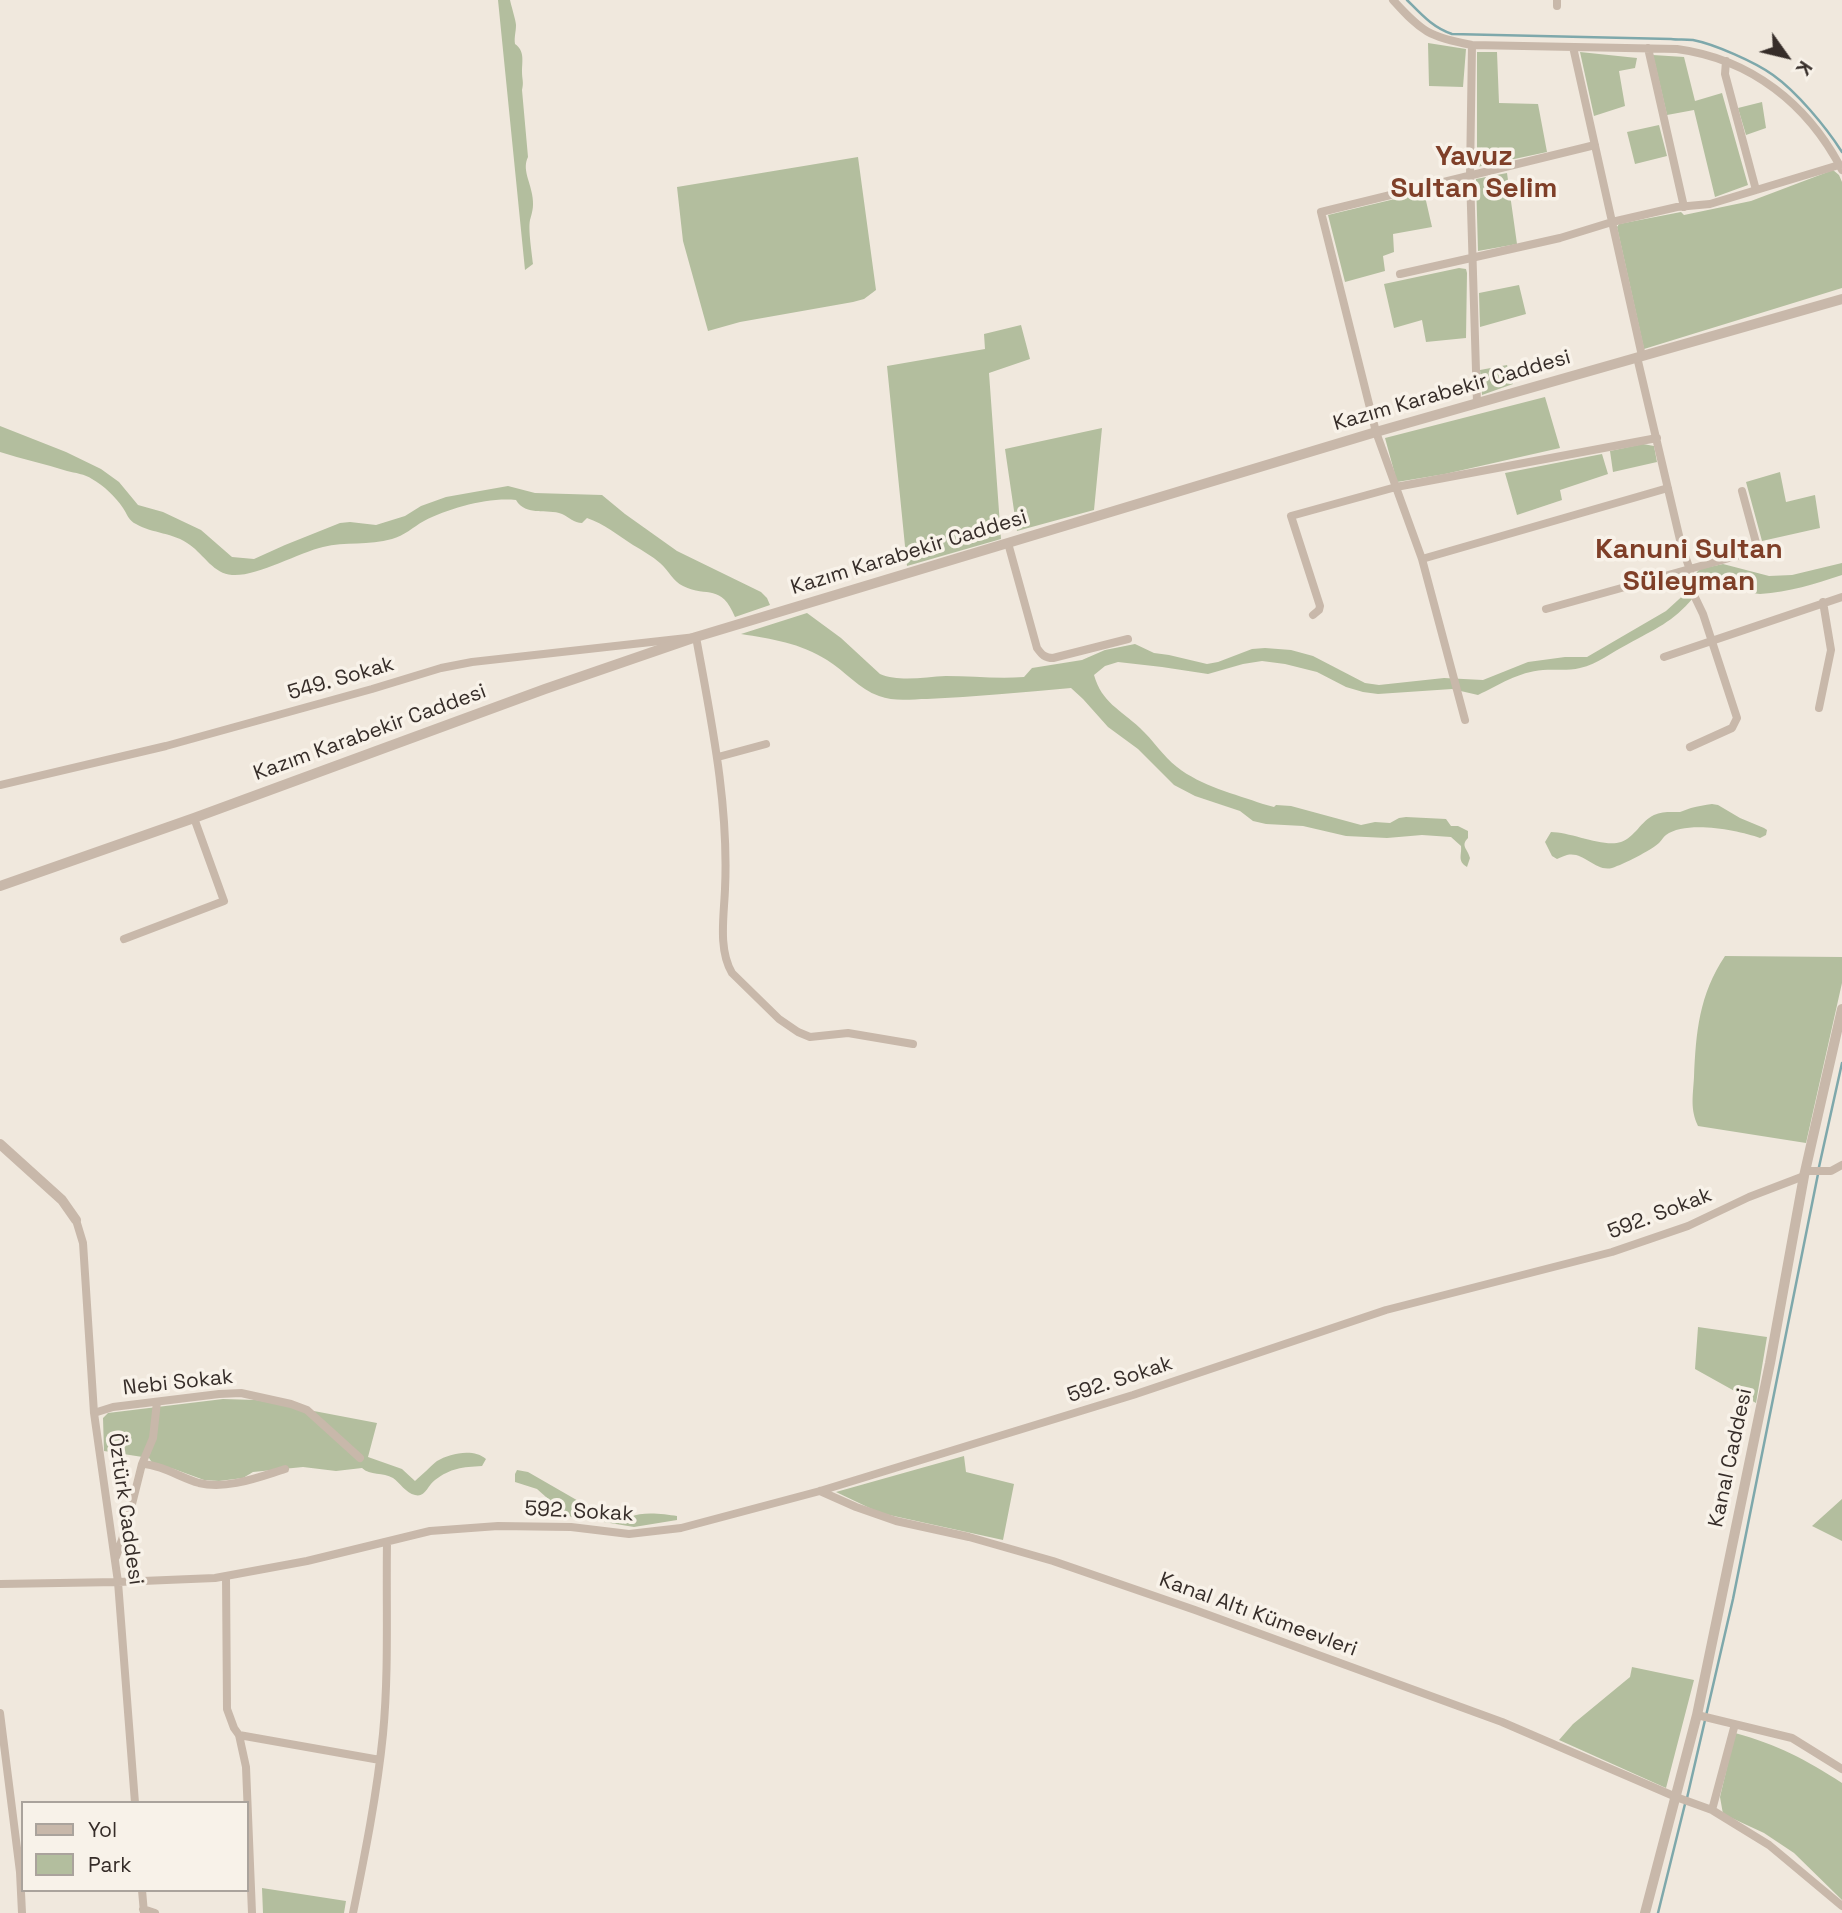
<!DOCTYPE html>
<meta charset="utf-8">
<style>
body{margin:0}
#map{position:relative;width:1842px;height:1913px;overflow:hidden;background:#f0e8dd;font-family:"Space Grotesk",sans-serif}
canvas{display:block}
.legend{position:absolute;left:21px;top:1801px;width:228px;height:91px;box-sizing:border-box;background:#f8f2e9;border:2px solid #aaa39c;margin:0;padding:9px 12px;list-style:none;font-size:21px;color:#362d29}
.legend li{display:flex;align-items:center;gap:14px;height:35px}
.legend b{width:35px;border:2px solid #aaa39c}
.north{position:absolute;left:1751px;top:21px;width:70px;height:70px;-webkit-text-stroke:5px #f8f2e9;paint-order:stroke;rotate:124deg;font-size:19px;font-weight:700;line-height:28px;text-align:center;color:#362d29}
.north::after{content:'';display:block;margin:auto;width:24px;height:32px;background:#362d29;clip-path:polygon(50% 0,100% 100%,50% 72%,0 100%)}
</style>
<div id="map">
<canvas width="1842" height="1913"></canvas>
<ul class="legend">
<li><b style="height:9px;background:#c8b8aa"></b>Yol</li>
<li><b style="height:19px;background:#b3be9e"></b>Park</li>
</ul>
<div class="north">K</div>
</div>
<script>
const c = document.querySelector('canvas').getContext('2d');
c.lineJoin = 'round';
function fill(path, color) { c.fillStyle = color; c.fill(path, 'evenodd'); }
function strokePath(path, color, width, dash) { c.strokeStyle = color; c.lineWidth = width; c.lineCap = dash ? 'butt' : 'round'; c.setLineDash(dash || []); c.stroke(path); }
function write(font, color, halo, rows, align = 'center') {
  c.font = font + ' "Space Grotesk",sans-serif'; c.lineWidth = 7; c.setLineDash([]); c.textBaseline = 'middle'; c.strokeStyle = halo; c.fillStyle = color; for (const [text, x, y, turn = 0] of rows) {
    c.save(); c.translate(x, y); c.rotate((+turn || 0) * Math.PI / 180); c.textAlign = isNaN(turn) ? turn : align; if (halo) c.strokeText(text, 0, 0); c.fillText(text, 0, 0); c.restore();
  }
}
const green = new Path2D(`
 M498 0H510C511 5 516 21 516 25 516 32 514 37 515 44 525 51 522 61 522 72 522 79 524 82 522 90L528 157C522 169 530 181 532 194 534 205 533 210 530 220 528 230 532 253 533 264L525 270Z
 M1428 43 1466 49 1463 87 1429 86Z
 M1477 52H1497L1499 103 1538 104 1547 152 1477 167Z
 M1580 52 1637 58 1635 68 1619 71 1625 106 1594 116Z
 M1653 55 1684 57 1695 101 1722 93 1748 185 1715 197 1694 110 1667 115Z
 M1762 102 1766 128 1746 135 1738 108Z
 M1659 125 1667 156 1635 164 1627 132Z
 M858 157 876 290 864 299 853 302 740 322 708 331 683 241 677 187Z
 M1833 170 1839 175 1842 182V288L1644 349 1617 227 1619 224 1681 212 1684 215 1751 201Z
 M1507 173 1517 244 1478 251 1476 179Z
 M1424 192 1432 227 1393 234 1394 252 1383 256 1385 271 1345 282 1328 215Z
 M1459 268 1466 269 1467 273 1466 338 1426 342 1422 320 1394 328 1384 284Z
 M1519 285 1526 314 1480 327 1479 293Z
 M1021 325 1030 359 989 373 1001 539 907 566 887 366 985 349 984 334Z
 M1507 365 1513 384 1482 395 1480 370Z
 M1545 397 1560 448 1445 474 1397 482 1385 438Z
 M0 426 66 452 101 469 119 482 138 505 163 512 201 530 232 557 254 559 285 545 340 523 350 522 376 525 405 516 421 506 446 497 508 486 535 493 602 495 625 514 677 551 761 592 767 598 770 605 735 617C721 583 708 598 683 586 673 581 669 571 660 563 652 556 643 551 633 545 618 535 604 524 587 518L582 523C574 523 569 517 562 514 547 508 526 517 516 500 488 497 449 508 424 521 413 527 404 536 392 539 369 546 345 541 323 547 298 553 256 577 232 575 214 574 204 555 190 545 173 532 153 534 136 524 129 521 127 514 123 508 115 496 104 486 92 479 85 474 75 473 67 471 45 464 22 459 0 452Z
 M1102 428 1094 510 1017 531 1005 449Z
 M1643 444 1654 446 1657 462 1613 472 1610 451Z
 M1602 454 1608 474 1560 490 1562 500 1517 515 1505 473Z
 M1780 472 1786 502 1815 495 1820 528 1762 541 1746 482Z
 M1842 563V575C1815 584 1789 592 1760 594 1754 594 1751 591 1745 588 1725 579 1717 578 1699 591L1691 583 1693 576 1700 569 1723 564 1769 576 1792 575Z
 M1688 591 1693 598C1673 622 1655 629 1628 644 1612 652 1598 664 1580 668 1568 671 1555 669 1543 670 1518 672 1499 685 1478 695L1452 689 1378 694 1363 692 1346 687 1317 672 1285 664 1262 661 1243 664 1208 674 1162 667 1118 662 1105 666 1094 675C1102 703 1120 709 1140 728 1153 740 1163 756 1177 767 1201 786 1235 794 1263 804L1274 807 1276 805 1291 806 1361 825 1375 822 1390 823 1399 818 1406 817 1446 819 1451 826H1458L1468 831V838C1460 846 1468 849 1470 858L1467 867C1457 861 1462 855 1461 846L1451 837 1422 835 1387 838 1346 836 1303 826 1266 824 1253 821 1240 811 1195 796 1174 785 1138 749 1108 727 1083 699 1071 688C1023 692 975 697 927 699 912 699 894 702 879 696 859 689 845 671 827 660 800 643 772 639 741 634L807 613 841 638 880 674C899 682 925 677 946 676 972 676 997 679 1024 677L1032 668 1082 660 1105 650 1135 644 1154 653 1169 655 1207 664 1218 662 1252 649 1265 648 1291 650 1313 656 1365 683 1379 685 1444 678 1483 680 1528 662 1565 657H1587L1666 611Z
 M1712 804 1718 805 1740 818 1764 828 1767 830 1766 835 1760 838C1738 830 1686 820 1666 835 1663 837 1662 840 1659 843 1650 851 1624 864 1612 868 1595 872 1584 851 1567 855 1563 856 1560 858 1557 859L1552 856 1545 842 1551 832C1571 832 1604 848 1621 842 1635 837 1641 821 1654 815 1662 811 1673 812 1680 812 1684 811 1687 809 1691 808 1698 806 1705 805 1712 804Z
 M1725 956 1842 957V983L1806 1143 1698 1126C1690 1109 1693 1096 1694 1077 1696 1032 1699 995 1725 956Z
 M1698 1327 1767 1337 1756 1403 1695 1369Z
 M223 1399 256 1400 377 1423 368 1457 402 1469 415 1481C421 1476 432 1465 437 1461 450 1453 474 1448 486 1459L482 1466C462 1467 451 1468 435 1480 428 1485 425 1498 415 1495 406 1493 400 1483 393 1478 383 1472 370 1476 362 1468L336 1471 303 1467 253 1472 243 1478 219 1481 204 1480 174 1469 153 1464 149 1458 104 1451 103 1418 108 1413Z
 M964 1456 966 1472 1014 1484 1003 1540 880 1513 836 1492Z
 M517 1470 528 1472 594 1510 618 1512 631 1517C642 1511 664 1514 677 1516V1520L634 1527 592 1520 575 1519 564 1513 537 1489 515 1482V1474Z
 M1842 1499V1541L1812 1526Z
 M1632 1667 1694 1680 1666 1788 1559 1740 1573 1724 1630 1677Z
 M1735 1733C1778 1745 1805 1759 1842 1783V1900L1794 1853 1764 1833 1723 1814 1720 1797Z
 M262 1888 346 1901 344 1913H263Z`);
const stream = new Path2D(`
 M1407 0C1421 14 1433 28 1452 34L1671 39C1678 40 1685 39 1693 40 1714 44 1755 62 1773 75 1797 92 1826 127 1842 152
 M1819 1167 1842 1063
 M1687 1798 1733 1599 1818 1174
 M1658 1913 1685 1804`);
const minor = new Path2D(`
 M1393 0C1422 32 1429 37 1472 45L1677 49C1751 59 1808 104 1842 170
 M1557 0V6
 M1472 45 1470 176 1477 403
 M1573 47 1642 356
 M1648 48 1684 207
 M1726 61 1725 74 1756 190
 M1400 274 1560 238 1612 222 1677 207 1710 204 1839 165
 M1637 357 1681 544 1690 570 1691 589 1703 614 1737 718 1732 728 1690 747
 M1008 543 1037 648C1042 655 1045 658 1053 658L1128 639
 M1422 559 1668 488
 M1546 609 1758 550 1742 491
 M1313 615 1319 610 1320 606 1291 516 1396 487 1657 438
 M1664 657 1842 597
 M1819 708 1831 650 1823 602
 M1465 720 1422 559 1376 432 1321 212 1595 145
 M718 757 766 744
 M0 785 166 746 372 689 441 668 472 662 696 637C711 720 729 804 725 889 724 916 718 949 732 973L779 1019 798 1032 810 1037 848 1033 913 1044
 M124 939 224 901 194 818
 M1806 1171H1831L1842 1165
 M76 1220 83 1243 94 1413 118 1582 135 1803
 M94 1413 113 1407 219 1394 241 1393 291 1404 307 1410 360 1458
 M142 1464 153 1438 157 1402
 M820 1491 856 1507 896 1521 969 1537 1053 1561 1195 1610 1502 1722 1676 1797 1712 1810 1769 1845 1842 1906
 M116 1557 126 1528 142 1464C162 1465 181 1478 199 1483 227 1490 259 1477 285 1469
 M226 1576 227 1709 234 1728 239 1735 246 1767 252 1913
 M0 1584 118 1582 215 1578 307 1561 430 1531 498 1526 571 1527 629 1534 681 1528 820 1491 1133 1395 1386 1310 1612 1252 1688 1226 1749 1197 1804 1176
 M0 1713 20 1872 22 1913
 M1697 1715 1792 1738 1842 1769
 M239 1735 380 1760
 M1712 1810 1735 1724
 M142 1890 144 1913
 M143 1909 155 1913
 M353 1913C365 1854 377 1794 383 1734 389 1671 386 1606 387 1542`);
const tertiary = new Path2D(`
 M0 886 194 818 545 689 696 637 1376 432 1842 299
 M0 1144 62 1200 76 1220
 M1645 1913 1697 1715 1770 1363 1804 1176 1842 1009`);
const streetNames = [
 ["Kazım Karabekir Caddesi",1452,391,-16],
 ["Kazım Karabekir Caddesi",909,553,-17],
 ["549. Sokak",341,679,-16],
 ["Kazım Karabekir Caddesi",370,733,-20],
 ["592. Sokak",1660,1214,-21],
 ["592. Sokak",1120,1380,-18],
 ["Nebi Sokak",178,1383,-6],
 ["Kanal Caddesi",1731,1458,-78],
 ["Öztürk Caddesi",125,1509,82],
 ["592. Sokak",579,1512,3],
 ["Kanal Altı Kümeevleri",1258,1615,20]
];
const districtNames = [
 ["Yavuz",1474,157],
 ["Sultan Selim",1474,189],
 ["Kanuni Sultan",1689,550],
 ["Süleyman",1689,582]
];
fill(green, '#b3be9e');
strokePath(stream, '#7ea8ab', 2.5);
strokePath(minor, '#c8b8aa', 8);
strokePath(tertiary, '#c8b8aa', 10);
write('21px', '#362d29', '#f8f2e9', streetNames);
write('bold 28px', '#7f3f28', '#f8f2e9', districtNames);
</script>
